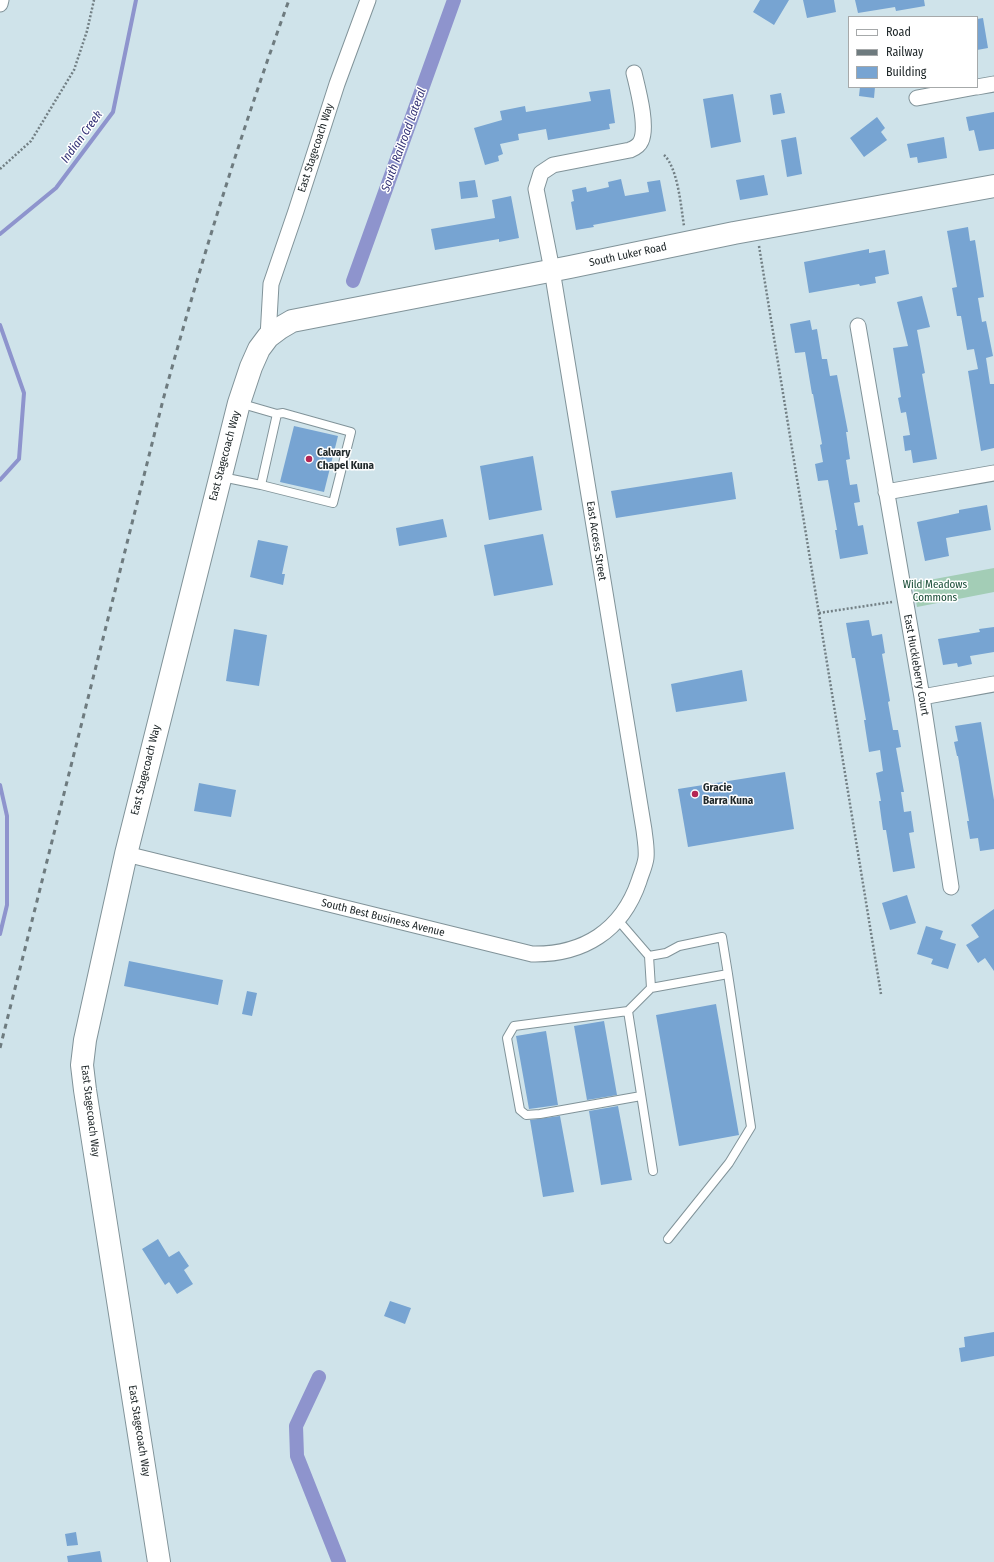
<!DOCTYPE html>
<style>
body{margin:0}
#map{position:relative;width:994px;height:1562px;overflow:hidden;background:#cfe3ea;font-family:"Fira Sans Condensed",sans-serif}
canvas{display:block}
.legend{position:absolute;left:848px;top:16px;width:130px;height:72px;box-sizing:border-box;background:#fff;border:1px solid #a6a9aa;margin:0;padding:5px 7px;list-style:none;font-size:12px;color:#21292b}
.legend li{display:flex;align-items:center;gap:8px;height:20px}
.legend b{width:20px;border:1px solid #a6a9aa}
</style>
<div id="map">
<canvas width="994" height="1562"></canvas>
<ul class="legend">
<li><b style="height:5px;background:#fff"></b>Road</li>
<li><b style="height:5px;background:#6e7b7f"></b>Railway</li>
<li><b style="height:11px;background:#77a4d2"></b>Building</li>
</ul>
</div>
<script>
const c = document.querySelector('canvas').getContext('2d');
c.lineJoin = 'round';
function fill(path, color) { c.fillStyle = color; c.fill(path, 'evenodd'); }
function strokePath(path, color, width, dash) { c.strokeStyle = color; c.lineWidth = width; c.lineCap = dash ? 'butt' : 'round'; c.setLineDash(dash || []); c.stroke(path); }
function write(font, color, halo, rows, align = 'center') {
  c.font = font + ' "Fira Sans Condensed",sans-serif'; c.lineWidth = 3; c.setLineDash([]); c.textBaseline = 'middle'; c.strokeStyle = halo; c.fillStyle = color; for (const [text, x, y, turn = 0] of rows) {
    c.save(); c.translate(x, y); c.rotate((+turn || 0) * Math.PI / 180); c.textAlign = isNaN(turn) ? turn : align; if (halo) c.strokeText(text, 0, 0); c.fillText(text, 0, 0); c.restore();
  }
}
const green = new Path2D(`
 M994 568V592L917 607 913 583Z`);
const stream = new Path2D(`
 M0 234 56 188 113 112 136 0
 M0 325 24 393 19 459 0 480
 M0 785 7 816V905L0 934`);
const canal = new Path2D(`
 M353 281 454 0
 M319 1377 296 1426 297 1456 339 1562`);
const building = new Path2D(`
 M760 0H789L774 25 753 12Z
 M803 0H834L836 12 807 18Z
 M855 0H924L925 6 896 11 895 7 858 13Z
 M983 18 988 48 977 50V19Z
 M860 87H875L874 98 859 96Z
 M610 89 615 123 609 124 610 129 548 140 546 129 518 134 519 140 500 144 503 154 498 156 499 161 485 165 474 128 502 120 500 111 525 106 526 112 591 101 589 92Z
 M781 93 785 113 773 115 770 95Z
 M733 94 741 142 711 148 703 99Z
 M994 112V149L979 151 974 130 969 131 966 117Z
 M877 117 885 128 881 132 887 140 864 157 850 138Z
 M796 137 802 174 787 177 781 140Z
 M944 137 947 158 918 163 917 157 910 158 907 144Z
 M764 175 768 195 740 200 736 180Z
 M621 179 625 196 649 192 647 182 660 180 666 211 593 225 594 227 576 230 571 202 574 201 572 190 586 187 587 192 609 187 608 182Z
 M475 180 478 197 461 199 459 182Z
 M511 196 519 238 499 242V239L435 250 431 229 495 218 492 200Z
 M968 227 970 241 975 240 984 297 978 298 982 322 986 321 993 356 986 358 990 384H994V448L981 451 968 371 978 369 974 349 967 350 961 316H957L952 288 957 287 947 231Z
 M869 249V253L885 250 889 274 875 277 876 283 860 286 859 284 809 293 804 262Z
 M922 296 930 327 917 330 925 373 922 374 937 459 913 463 911 450 905 451 903 436 910 435 906 412 901 413 898 398 901 397 893 348 908 346 897 302Z
 M810 320 812 330 817 329 822 359H827L830 376 837 375 848 432H846L850 459 846 460 850 485 857 484 860 502 854 503 858 526 863 525 868 554 840 559 835 530H837L828 480 818 481 815 464 823 462 820 445 822 444 813 394H812L805 352 795 353 790 324Z
 M294 426 338 436 324 492 280 482Z
 M533 456 542 510 489 520 480 466Z
 M732 472 736 499 616 518 611 491Z
 M987 505 991 530 946 538 949 556 925 561 917 522 959 513V510Z
 M443 519 447 537 399 546 396 528Z
 M543 534 553 585 494 596 484 545Z
 M258 540 288 546 282 574H285L283 585 250 577Z
 M869 620 872 636 882 634 885 653 882 654 890 701 888 702 893 730H898L901 747 896 748 904 792H901L904 812 911 811 914 832 909 833 915 868 893 872 886 830H883L879 801H881L876 773 883 771 880 750 869 752 864 720H866L855 658H852L846 623Z
 M994 627V652L970 656 972 664 958 667 957 663 943 665 938 639 980 632 979 629Z
 M234 629 267 635 259 686 226 681Z
 M742 670 747 701 676 712 671 684Z
 M981 722 994 800V849L980 851 978 838 970 839 967 821H969L958 756H957L954 742 958 741 955 726Z
 M785 772 794 829 688 847 678 789Z
 M199 783 236 790 231 817 194 811Z
 M907 895 916 923 890 930 882 903Z
 M994 909V971L985 958 978 963 966 945 979 937 971 925Z
 M926 926 943 931 940 939 956 944 948 969 931 964 933 959 917 954Z
 M129 961 223 980 218 1005 124 986Z
 M247 991 257 993 252 1016 242 1014Z
 M716 1004 739 1135 679 1146 656 1015Z
 M604 1021 617 1095 587 1100 574 1026Z
 M546 1031 558 1105 529 1109 516 1036Z
 M618 1106 632 1180 601 1185 589 1111Z
 M560 1116 574 1192 543 1197 530 1120Z
 M158 1239 169 1257 179 1251 189 1266 184 1270 193 1284 177 1294 169 1282 165 1285 142 1249Z
 M390 1301 411 1308 405 1324 384 1316Z
 M994 1332V1356L961 1362 959 1348 965 1347 964 1337Z
 M76 1532 78 1545 67 1546 65 1534Z
 M100 1551 102 1562H68L67 1556Z`);
const path = new Path2D(`
 M664 155C678 168 681 207 684 226
 M0 169 31 141 74 70 87 31 94 0
 M759 246 881 994
 M819 613 892 602`);
const lane = new Path2D(`
 M222 477 261 485 277 414 239 403
 M261 485 333 503 351 432 283 413 277 414
 M618 920 649 956 651 988 628 1011 653 1171
 M649 956 666 953 679 946 722 937 728 974
 M651 988 728 974 751 1127 729 1163 668 1239
 M628 1011 514 1026 507 1038 520 1110 526 1115 540 1114 641 1096`);
const street = new Path2D(`
 M0 4 1 0
 M977 87 994 84
 M917 98 976 87
 M858 326 922 697 951 887
 M268 337 271 284 296 211 337 84 368 0
 M886 492 994 473
 M922 697 994 684
 M126 854 532 954C583 955 622 931 639 881 641 874 645 866 646 858 647 849 645 839 644 830L552 270 536 189 541 173 553 165 630 150C635 148 639 146 641 141 648 126 638 90 634 73`);
const secondary = new Path2D(`
 M159 1562 85 1090 82 1065 85 1040 126 854 239 403 251 367 259 349 268 337 280 328 292 321 570 267 734 233 994 186`);
const rail = new Path2D(`
 M0 1048 163 400C200 265 241 132 289 0`);
const markers = [
 [309,459,4,"#b52554"],
 [695,794,4,"#b52554"]
];
const streetNames = [
 ["East Stagecoach Way",316,148,-72],
 ["South Luker Road",628,255,-12],
 ["East Stagecoach Way",225,456,-75],
 ["East Access Street",596,541,81],
 ["East Huckleberry Court",916,665,80],
 ["East Stagecoach Way",146,770,-76],
 ["South Best Business Avenue",383,918,14],
 ["East Stagecoach Way",90,1111,83],
 ["East Stagecoach Way",139,1431,81]
];
const poiNames = [
 ["Calvary",317,453],
 ["Chapel Kuna",317,466],
 ["Gracie",703,788],
 ["Barra Kuna",703,801]
];
const parkNames = [
 ["Wild Meadows",935,585],
 ["Commons",935,598]
];
const waterNames = [
 ["Indian Creek",82,137,-54],
 ["South Railroad Lateral",404,140,-70]
];
fill(green, '#a3cdb6');
strokePath(stream, '#8e94cd', 4);
strokePath(canal, '#8e94cd', 14);
fill(building, '#77a4d2');
strokePath(lane, '#819399', 10);
strokePath(street, '#819399', 17);
strokePath(secondary, '#819399', 24);
strokePath(path, '#727f84', 2.5, [2, 2]);
strokePath(lane, '#fff', 8);
strokePath(street, '#fff', 15);
strokePath(secondary, '#fff', 22);
strokePath(rail, '#6e7b7f', 3, [5, 5]);
for (const [x, y, r, color] of markers) { const dot = new Path2D(); dot.arc(x, y, r, 0, 2 * Math.PI); c.fillStyle = color; c.fill(dot); strokePath(dot, '#fff', 1.5); }
write('11px', '#21292b', '#fff', streetNames);
write('bold 11px', '#21292b', '#fff', poiNames, 'left');
write('11px', '#164a34', '#fff', parkNames);
write('italic 12px', '#323175', '#fff', waterNames);
</script>
